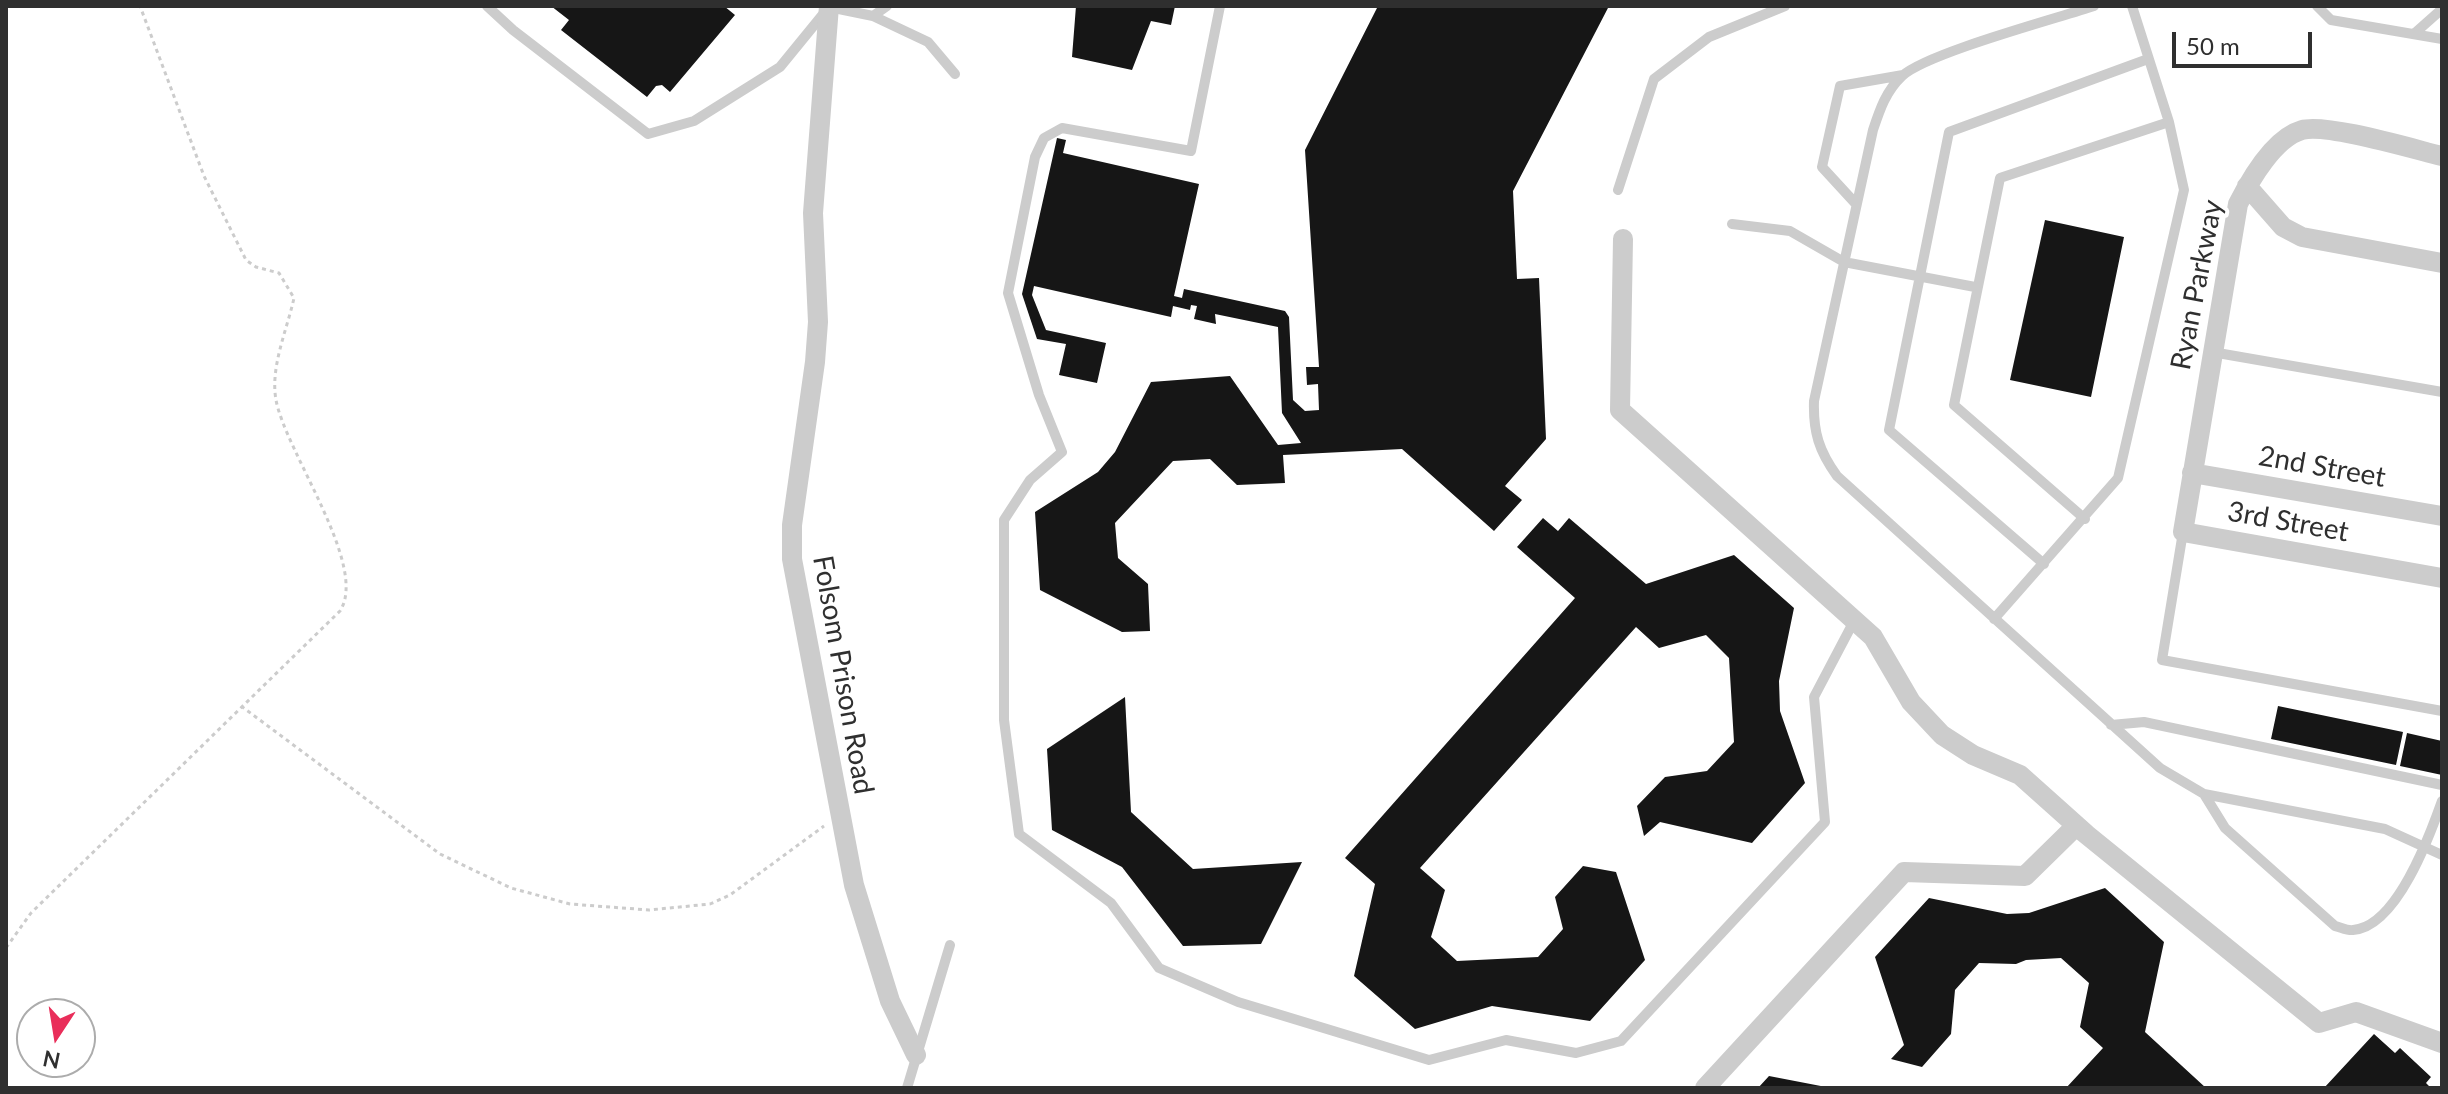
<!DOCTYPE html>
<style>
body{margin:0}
#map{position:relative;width:2448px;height:1094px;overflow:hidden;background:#fff;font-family:Lato,sans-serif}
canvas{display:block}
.frame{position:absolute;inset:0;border:8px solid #2f2f2f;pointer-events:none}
.north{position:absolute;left:16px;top:998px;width:80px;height:80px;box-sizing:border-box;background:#fff;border:2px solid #acacac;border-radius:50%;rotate:192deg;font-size:22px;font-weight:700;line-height:32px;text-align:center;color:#2f2f2f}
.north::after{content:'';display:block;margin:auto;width:28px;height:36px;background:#e92e5a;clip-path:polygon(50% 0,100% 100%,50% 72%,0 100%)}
.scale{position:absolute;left:2172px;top:32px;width:140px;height:36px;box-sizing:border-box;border:4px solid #2f2f2f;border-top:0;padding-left:10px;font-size:24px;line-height:28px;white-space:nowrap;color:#2f2f2f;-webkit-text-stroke:6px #fff;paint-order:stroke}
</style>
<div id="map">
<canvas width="2448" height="1094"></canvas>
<div class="frame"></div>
<div class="north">N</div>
<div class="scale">50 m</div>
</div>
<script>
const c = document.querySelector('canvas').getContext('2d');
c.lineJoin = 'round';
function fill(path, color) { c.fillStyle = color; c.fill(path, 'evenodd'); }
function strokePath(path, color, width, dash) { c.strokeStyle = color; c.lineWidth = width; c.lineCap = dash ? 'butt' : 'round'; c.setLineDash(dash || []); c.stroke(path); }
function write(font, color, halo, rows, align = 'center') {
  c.font = font + ' Lato,sans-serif'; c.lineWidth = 8; c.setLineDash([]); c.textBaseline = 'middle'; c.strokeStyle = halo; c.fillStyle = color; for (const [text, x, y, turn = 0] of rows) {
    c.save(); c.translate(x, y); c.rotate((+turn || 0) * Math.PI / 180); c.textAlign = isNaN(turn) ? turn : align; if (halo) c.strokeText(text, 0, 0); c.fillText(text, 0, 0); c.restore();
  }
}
const building = new Path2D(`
 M551 6H724L735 15 670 92 662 85 656 86 647 97 561 30 569 20Z
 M1076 6H1175L1171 25 1151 21 1132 70 1072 57Z
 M1378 6H1609L1513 191 1517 279 1539 278 1546 439 1505 486 1522 500 1494 531 1402 449 1283 455 1285 483 1237 485 1210 459 1173 461 1115 523 1118 558 1148 584 1150 631 1122 632 1040 590 1035 512 1098 472 1115 452 1151 382 1230 376 1278 445 1301 443 1282 413 1278 327 1215 314 1216 324 1194 319 1197 306 1191 305 1190 310 1173 306 1171 317 1034 286 1032 295 1046 330 1106 343 1097 383 1059 375 1066 344 1037 339 1022 294 1057 138 1066 140 1063 153 1199 184 1174 296 1182 298 1184 289 1285 311 1289 317 1293 400 1305 411 1319 410 1318 384 1307 385 1306 367H1319L1305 150Z
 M2045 220 2124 237 2091 397 2010 380Z
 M1543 518 1558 531 1569 518 1646 584 1734 555 1794 608 1779 681 1780 711 1805 783 1752 843 1660 822 1644 836 1637 806 1665 777 1707 771 1734 742 1729 658 1706 635 1659 648 1636 627 1420 868 1445 890 1431 937 1457 961 1538 957 1563 929 1555 897 1583 866 1616 872 1645 960 1590 1021 1492 1006 1415 1029 1354 976 1375 884 1345 858 1575 598 1517 547Z
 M1125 697 1131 812 1193 869 1302 862 1261 944 1183 946 1122 867 1052 830 1047 749Z
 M2278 706 2403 732 2396 765 2271 739Z
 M2407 733 2442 741V775L2400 766Z
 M2105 888 2164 942 2145 1032 2206 1088H2066L2103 1048 2080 1027 2089 983 2061 958 2026 960 2016 964 1979 963 1955 990 1951 1034 1922 1067 1891 1059 1904 1045 1875 957 1929 898 2007 914 2029 913Z
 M2374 1034 2395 1053 2400 1048 2431 1077 2426 1083 2431 1088H2324Z
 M1769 1076 1826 1087V1088H1758Z`);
const path = new Path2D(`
 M241 706 440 854 511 888 570 904 649 910 710 904 730 895 824 826
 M6 948 31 913 340 611C369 566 286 453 276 400 270 367 287 330 294 298L279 273 256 267 246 260 204 176 140 6`);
const lane = new Path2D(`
 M487 6 513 30 648 134 694 121 780 67 829 7 873 16
 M887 6 873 16 928 42 955 74
 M1220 6 1191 151 1062 128 1044 138 1035 157 1008 293 1039 395 1062 452 1030 480 1004 520V720L1019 834 1111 903 1159 968 1238 1002 1429 1060 1506 1040 1576 1053 1621 1041 1825 822 1814 697 1854 621
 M2094 6C2055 19 1927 53 1902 76 1886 91 1880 109 1873 130L1814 401C1813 432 1819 451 1837 476L2160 768 2204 794 2385 829 2442 855
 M2317 6 2331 20 2442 39
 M2415 33 2442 9
 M1618 190 1654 79 1709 37 1785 6
 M1856 204 1822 167 1840 86 1903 75
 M1732 224 1790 231 1844 262 1975 287
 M2212 352 2442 392
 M2085 519 1954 405 2000 178 2169 122
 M2183 532 2162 660 2442 711
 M2044 564 1889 430 1949 132 2148 59
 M1994 619 2118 478 2184 190 2169 122 2132 6
 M2111 725 2144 722 2442 785
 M2204 794 2225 828 2335 926C2340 927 2348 931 2353 930 2397 927 2430 835 2442 801
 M907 1088 950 945`);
const street = new Path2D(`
 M829 6 813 213 818 322 815 362 792 525V559L854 885 890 1001 916 1055
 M2442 156C2413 149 2326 123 2302 130 2274 138 2250 180 2238 204L2183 532 2442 578
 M2247 186 2283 227 2302 237 2442 263
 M1623 239 1620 410 1873 637 1911 702 1942 735 1973 755 2020 775 2086 834
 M2192 473 2442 516
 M1705 1088 1904 872 2025 876 2076 826 2319 1023 2356 1012 2442 1043`);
const streetNames = [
 ["Ryan Parkway",2197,285,-79],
 ["2nd Street",2322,467,10],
 ["3rd Street",2288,522,10],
 ["Folsom Prison Road",843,675,80]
];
fill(building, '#161616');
strokePath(path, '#ccc', 3, [4, 4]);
strokePath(lane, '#ccc', 10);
strokePath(street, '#ccc', 20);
write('28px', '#2f2f2f', '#fff', streetNames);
</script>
